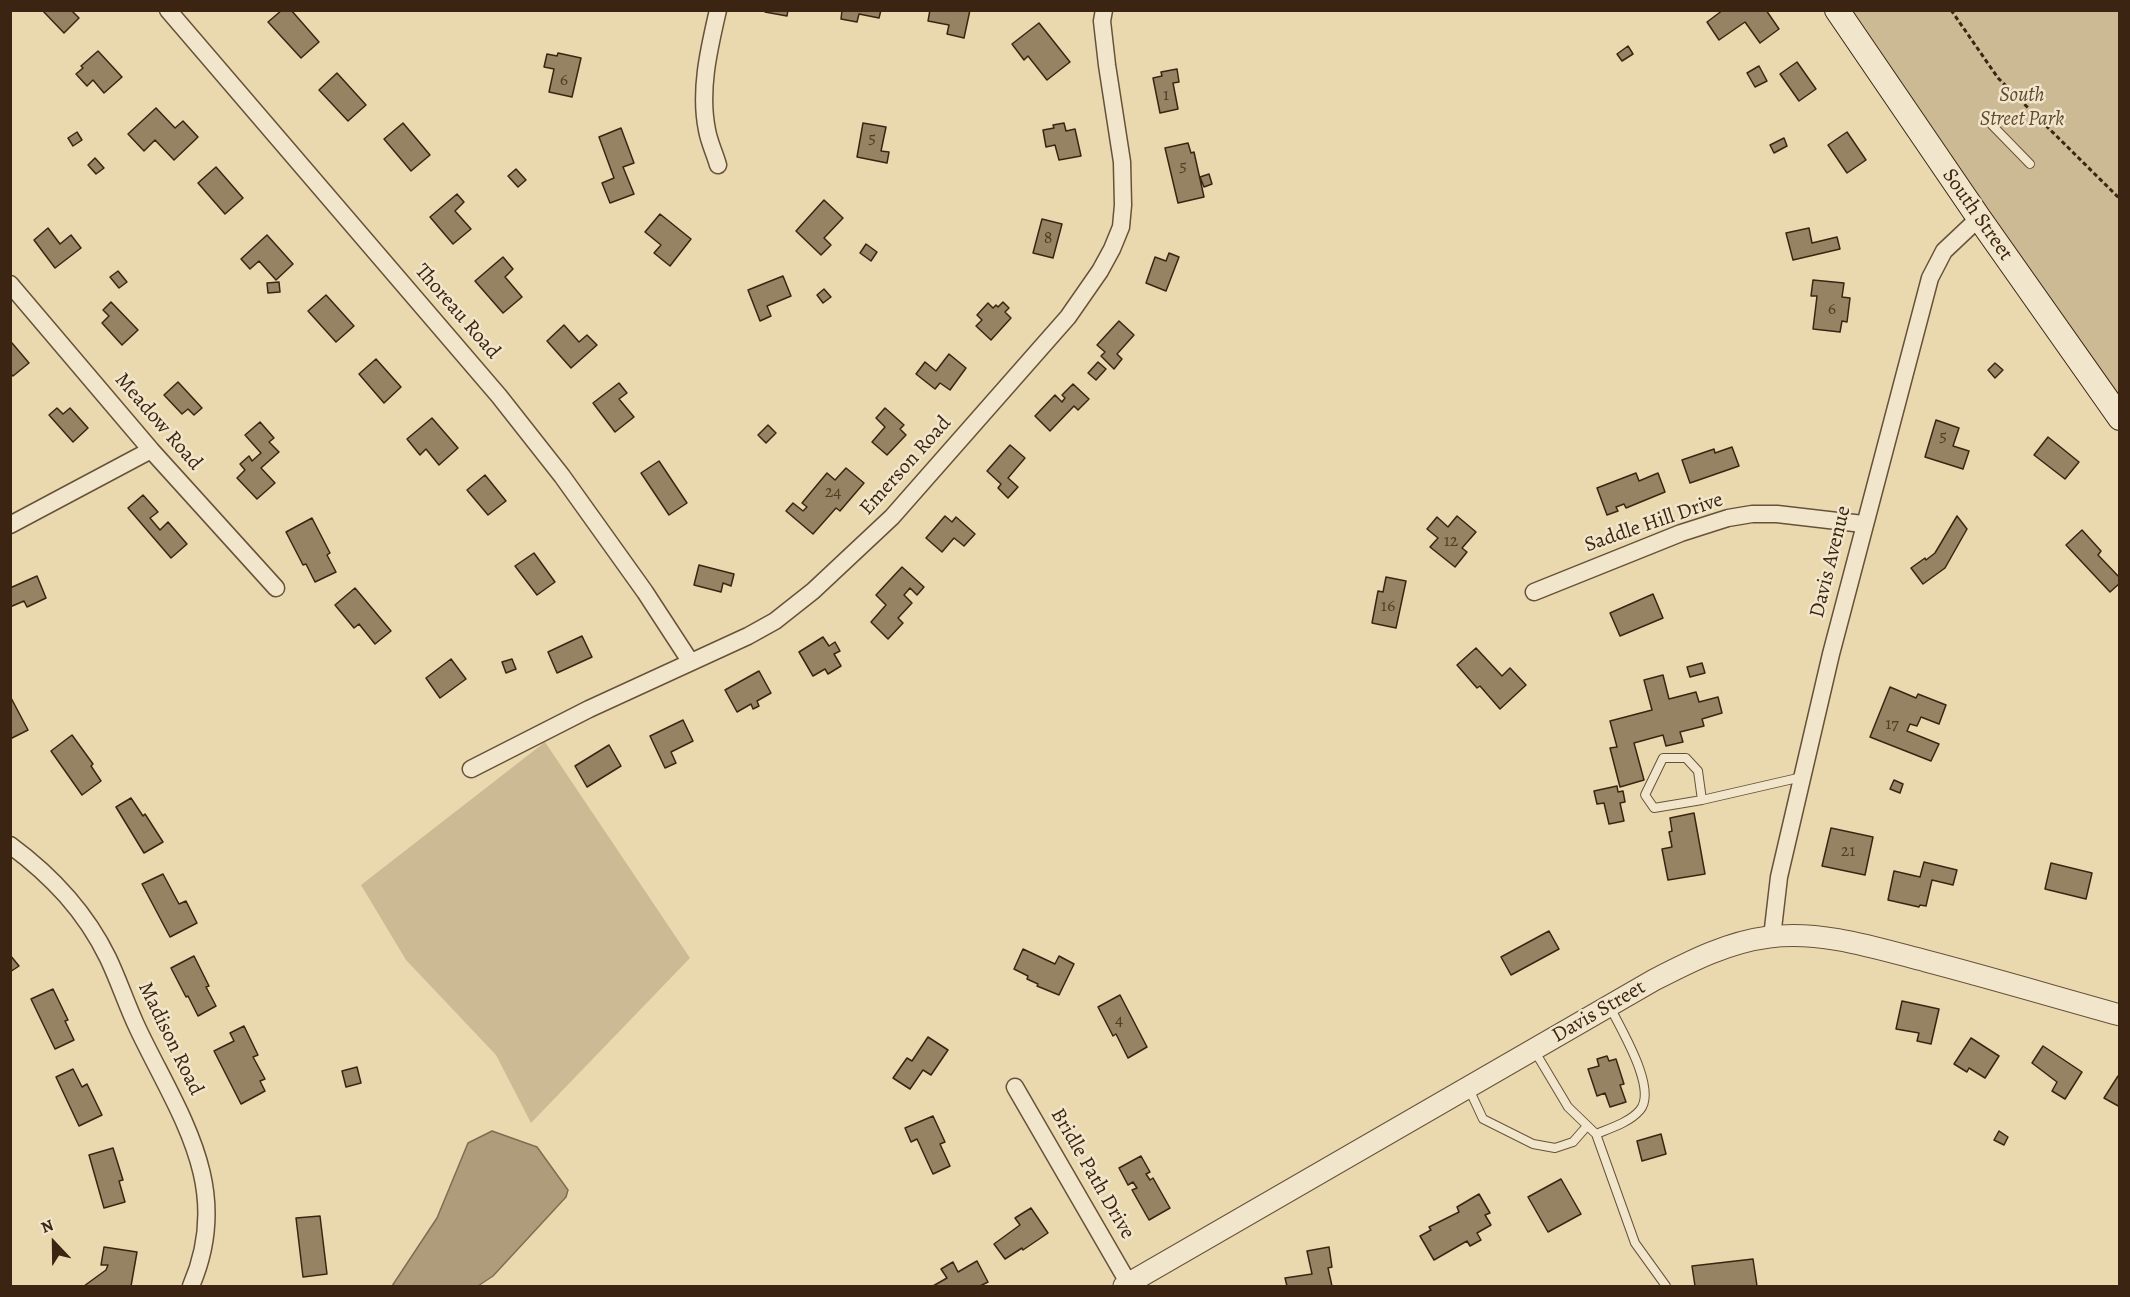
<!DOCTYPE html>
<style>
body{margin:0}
#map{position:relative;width:2130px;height:1297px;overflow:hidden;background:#ead9af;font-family:Alegreya,serif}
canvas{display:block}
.frame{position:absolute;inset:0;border:12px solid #3b2512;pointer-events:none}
.north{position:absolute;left:24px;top:1213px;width:60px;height:60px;-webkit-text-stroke:4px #f1e6cb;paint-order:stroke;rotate:338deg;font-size:16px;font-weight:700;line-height:24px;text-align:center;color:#3b2512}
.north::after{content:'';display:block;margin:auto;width:21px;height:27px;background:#3b2512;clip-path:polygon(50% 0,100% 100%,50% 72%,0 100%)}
</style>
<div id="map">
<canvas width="2130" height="1297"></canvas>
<div class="frame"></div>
<div class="north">N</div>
</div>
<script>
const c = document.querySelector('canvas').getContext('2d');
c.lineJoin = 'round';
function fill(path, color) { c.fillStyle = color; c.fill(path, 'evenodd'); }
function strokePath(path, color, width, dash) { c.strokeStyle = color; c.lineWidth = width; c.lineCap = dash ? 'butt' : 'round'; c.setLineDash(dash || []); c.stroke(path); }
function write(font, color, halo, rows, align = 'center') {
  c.font = font + ' Alegreya,serif'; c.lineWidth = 5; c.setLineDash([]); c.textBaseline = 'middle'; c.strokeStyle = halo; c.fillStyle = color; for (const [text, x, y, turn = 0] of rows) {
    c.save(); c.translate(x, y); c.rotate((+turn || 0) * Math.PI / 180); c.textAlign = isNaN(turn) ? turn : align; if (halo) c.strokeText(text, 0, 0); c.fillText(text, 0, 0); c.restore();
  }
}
const green = new Path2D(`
 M1837 11H2119V416Z
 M545 742 690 958 531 1123 496 1055 406 960 361 885Z`);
const water = new Path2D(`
 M492 1131 537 1147 568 1190 566 1197 493 1276 478 1286H392L437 1218 468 1143Z`);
const building = new Path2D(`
 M42 10H71L79 18 64 33Z
 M282 10H291L319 42 301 58 268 22Z
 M765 10H788L787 16 765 12Z
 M842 10H881L879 18 859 14 857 22 841 19Z
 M930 10H970L964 38 947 34 949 25 928 21Z
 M1723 10H1766L1779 29 1760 43 1745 22 1719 40 1707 22Z
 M1039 23 1070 62 1047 80 1028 56 1024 60 1012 44Z
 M1628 46 1633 54 1622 61 1617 54Z
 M98 51 122 77 104 93 93 80 87 86 76 74 83 68 81 66Z
 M558 53 581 58 572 97 549 92 554 69 544 67 547 54 557 56Z
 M1797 62 1816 89 1799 101 1780 74Z
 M1759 66 1767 81 1755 87 1747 73Z
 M1177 69 1179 82 1173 83 1178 109 1160 113 1153 78 1162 76 1161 72Z
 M337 73 366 105 348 121 319 90Z
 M156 108 175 128 183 121 198 137 174 160 155 140 144 151 128 134Z
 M403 123 430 155 411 171 384 139Z
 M863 123 886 127 881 151 889 152 887 163 857 157Z
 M1064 123 1066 131 1075 129 1081 156 1059 160 1055 145 1046 147 1043 130 1054 128 1053 125Z
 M621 128 634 163 623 167 634 194 610 203 602 183 614 178 599 137Z
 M77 132 82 140 73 146 68 138Z
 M1847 132 1866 160 1847 173 1828 145Z
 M1784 138 1787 146 1774 153 1770 145Z
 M1188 143 1191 153 1194 152 1204 197 1178 203 1165 148Z
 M95 158 104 168 96 174 88 165Z
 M216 167 243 198 225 214 198 183Z
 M516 169 526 180 518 187 508 176Z
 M1209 174 1212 184 1204 187 1200 177Z
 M457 194 464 202 455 211 471 229 453 244 430 217Z
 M824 200 843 218 824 238 831 245 821 255 796 231Z
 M660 214 691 239 670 266 654 253 661 245 645 232Z
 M1042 219 1062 224 1053 258 1033 253Z
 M48 228 60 244 71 235 81 248 55 268 34 240Z
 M1809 228 1812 243 1837 237 1840 249 1793 260 1786 233Z
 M267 235 293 264 276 280 259 261 250 269 241 259Z
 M866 244 877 252 871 261 860 253Z
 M1169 253 1179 257 1166 291 1146 283 1155 257 1166 261Z
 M503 257 513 269 505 277 522 297 503 313 475 281Z
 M118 271 127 282 119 288 110 277Z
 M783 276 791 296 767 306 771 316 760 321 748 290Z
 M1813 280 1844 283 1842 297 1850 298 1847 322 1842 321 1840 332 1813 329 1817 296H1811Z
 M279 282 280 292 268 293 267 283Z
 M824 289 831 297 823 303 817 295Z
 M326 295 354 326 336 342 308 311Z
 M111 302 138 330 122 345 102 323 109 316 103 310Z
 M1003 302 1009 308 1005 312 1011 318 991 340 976 326 982 320 977 315 988 303 993 308 996 305 998 307Z
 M1119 321 1134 335 1117 354 1122 359 1114 369 1101 356 1105 352 1097 345Z
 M564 325 579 342 587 335 597 345 571 368 547 341Z
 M12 343 29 363 13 376 10 373V344Z
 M949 354 966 368 950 390 940 383 935 389 916 374 925 362 936 371Z
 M376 359 401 387 384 403 359 374Z
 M1098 362 1106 369 1096 380 1088 373Z
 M1995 363 2003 370 1995 378 1988 370Z
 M178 382 202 408 194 415 188 409 182 414 164 395Z
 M619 383 627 393 619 399 634 417 615 432 593 403Z
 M1073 384 1089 399 1078 410 1074 406 1050 431 1035 416 1055 395 1062 402 1065 398 1062 395Z
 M57 408 63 414 70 408 88 428 73 442 49 415Z
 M885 408 904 425 900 429 906 435 887 455 872 442 885 427 876 418Z
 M432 418 458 448 439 465 426 449 420 455 407 439Z
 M1936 420 1959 428 1953 446 1969 451 1963 469 1925 457Z
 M260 422 274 438 269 442 279 452 261 468 275 483 257 499 237 478 245 470 240 464 249 456 252 461 261 453 245 435Z
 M768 425 776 433 766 443 758 435Z
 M2048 437 2079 462 2065 479 2034 455Z
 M1010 445 1025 458 1008 478 1018 487 1008 498 998 488 1001 484 987 471Z
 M1732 447 1739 466 1690 483 1682 460 1714 449 1715 453Z
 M659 461 687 503 669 515 641 473Z
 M846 468 864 483 840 511 836 508 813 534 786 511 793 503 803 511 807 507 802 503 827 473 835 480Z
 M1636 473 1639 481 1658 473 1665 492 1626 508 1624 504 1616 507 1618 511 1607 515 1597 488Z
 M485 475 506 501 488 515 467 490Z
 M143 495 158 512 150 518 160 530 168 522 187 544 171 558 128 508Z
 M945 516 952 522 956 517 975 534 964 546 954 538 942 552 926 538Z
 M1457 516 1476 532 1462 548 1467 552 1455 567 1430 547 1438 538 1427 529 1437 517 1448 527Z
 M1957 516 1967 529 1945 568 1923 584 1911 568 1925 558 1926 560 1935 553Z
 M312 518 330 553 327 555 336 572 315 582 306 564 303 565 286 532Z
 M2082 530 2101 551 2098 555 2120 578V583L2110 592 2066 545Z
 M534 553 555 582 537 595 515 566Z
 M699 565 734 574 731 586 723 583 721 592 694 585Z
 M902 567 924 587 917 595 910 588 904 595 912 603 898 618 903 623 888 639 871 622 886 605 876 595Z
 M37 576 46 598 27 607 24 601 10 607V588Z
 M1386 577 1406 581 1396 628 1372 623 1378 591 1383 592Z
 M355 588 391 631 375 644 359 624 354 628 335 605Z
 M1653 594 1663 618 1620 636 1610 613Z
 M582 636 592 657 557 673 548 652Z
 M823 637 829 646 835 642 840 651 834 654 841 666 828 674 825 669 813 676 799 652Z
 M1476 648 1502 676 1510 668 1526 685 1500 709 1480 686 1477 688 1457 665Z
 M451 659 466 679 440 698 426 678Z
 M512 659 516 669 506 673 502 662Z
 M1702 663 1705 673 1690 677 1687 667Z
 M759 671 771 693 757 701 759 706 753 709 751 704 737 712 725 690Z
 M1663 675 1669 699 1696 692 1699 702 1718 697 1722 713 1702 719 1704 726 1680 732 1683 742 1666 746 1663 735 1634 743 1644 780 1620 787 1610 748 1617 747 1610 721 1652 710 1644 680Z
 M1890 687 1916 698 1918 694 1946 705 1939 724 1921 717 1917 726 1910 724 1907 731 1939 744 1931 761 1870 737Z
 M10 696 28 730 10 739Z
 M683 720 693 741 671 752 676 763 665 768 650 736Z
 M72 735 93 764 91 766 101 781 82 795 51 751Z
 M609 745 621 766 587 787 575 766Z
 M1894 780 1903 784 1900 793 1890 789Z
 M1617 786 1618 792 1623 791 1625 802 1620 803 1624 821 1609 824 1604 803 1597 804 1594 791Z
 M131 798 143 816 145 814 163 842 144 853 116 807Z
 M1694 813 1705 874 1668 880 1662 849 1672 847 1669 832 1672 831 1670 818Z
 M1831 828 1873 837 1865 875 1822 866Z
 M1924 862 1957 870 1953 885 1932 880 1926 906 1920 905 1919 907 1888 900 1894 871 1920 877Z
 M2051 863 2092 873 2086 899 2045 889Z
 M163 874 179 904 186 901 197 923 170 937 142 884Z
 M1549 931 1559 949 1511 975 1501 957Z
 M1023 949 1055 964 1059 956 1074 964 1059 995 1037 986 1038 984 1027 979 1028 976 1014 969Z
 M10 955 19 966 10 972Z
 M194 956 209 986 206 987 216 1006 198 1016 188 996 186 997 171 968Z
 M53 989 68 1020 65 1021 74 1040 55 1049 31 999Z
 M1120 995 1147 1047 1128 1058 1116 1034 1113 1036 1098 1007Z
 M1902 1001 1939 1009 1931 1044 1917 1041 1919 1033 1896 1029Z
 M244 1026 258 1055 253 1057 265 1079 260 1081 265 1091 241 1104 214 1051 234 1041 230 1033Z
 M928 1037 948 1050 931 1075 923 1070 910 1089 893 1078 907 1058 912 1061Z
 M1971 1038 1999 1056 1985 1078 1969 1068 1967 1072 1954 1064Z
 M2043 1046 2082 1072 2065 1099 2052 1091 2057 1082 2032 1063Z
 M1607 1056 1609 1061 1616 1059 1624 1084 1620 1085 1626 1102 1610 1107 1605 1093 1597 1096 1588 1069 1599 1066 1597 1059Z
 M357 1067 361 1083 346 1087 342 1071Z
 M73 1069 82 1087 87 1084 102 1115 79 1126 56 1077Z
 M2118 1076 2120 1077V1107L2104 1098Z
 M933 1116 945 1142 940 1144 950 1166 933 1174 917 1139 911 1142 905 1128Z
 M1999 1131 2008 1137 2004 1145 1994 1140Z
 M1661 1134 1666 1154 1642 1161 1637 1141Z
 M113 1148 123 1180 119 1181 125 1202 104 1208 89 1155Z
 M1141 1156 1150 1172 1146 1174 1150 1180 1153 1178 1170 1208 1149 1220 1132 1190 1137 1188 1133 1182 1128 1185 1119 1168Z
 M1561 1179 1581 1214 1548 1232 1528 1197Z
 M1479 1194 1490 1213 1485 1215 1491 1225 1477 1233 1481 1240 1470 1246 1467 1241 1434 1260 1420 1236 1431 1230 1429 1227 1459 1212 1457 1207Z
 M1031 1208 1048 1233 1023 1250 1022 1248 1005 1259 994 1244 1020 1225 1015 1218Z
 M320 1216 327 1274 303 1277 296 1218Z
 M104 1247 137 1252 131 1286H84L106 1270 108 1265H101Z
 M1329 1247 1332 1267 1328 1268 1332 1286H1287L1285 1278 1312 1274 1307 1251Z
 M1753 1259 1757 1286H1695L1692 1266Z
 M977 1261 988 1282 980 1286H933L947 1278 941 1269 953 1262 958 1272Z`);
const path = new Path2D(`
 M1951 10 1998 78 2120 199`);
const service = new Path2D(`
 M1992 125 2030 164
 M1702 800 1698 771 1686 758H1663L1645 795 1654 808 1702 800 1802 777
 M1534 1050 1568 1107 1596 1134 1635 1243 1666 1286
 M1469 1089 1483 1119 1533 1144 1555 1148 1573 1142 1587 1126
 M1596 1134C1611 1128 1630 1122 1640 1110 1658 1089 1620 1028 1610 1007`);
const minor = new Path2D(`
 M168 10 499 396 562 476 645 592 690 661
 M718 10C709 49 699 90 707 130 709 142 715 154 718 165
 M10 284 151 450 276 588
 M10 525 151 450
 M1534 592 1681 533 1728 518 1752 514H1777L1863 524
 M471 769 589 709 748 636 775 621 813 591 892 517 1068 317 1100 271 1112 249 1121 227 1123 205 1122 162 1107 65 1102 21 1104 10
 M10 845C52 876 85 911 108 958 119 981 127 1006 138 1029 179 1115 234 1187 191 1286
 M1772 937 1779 877 1831 654 1930 278 1944 251 1979 218
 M1015 1087 1129 1284`);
const tertiary = new Path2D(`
 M1124 1286 1654 980C1691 961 1728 942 1769 937 1821 930 1876 948 1926 961 1991 978 2055 997 2120 1015`);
const secondary = new Path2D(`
 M1837 10 1979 218 2120 418`);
const numberNames = [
 ["6",564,81],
 ["1",1166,96],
 ["5",872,139],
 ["5",1183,167],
 ["8",1048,239],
 ["6",1832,310],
 ["5",1943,437],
 ["24",833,493],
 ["12",1451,542],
 ["16",1388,607],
 ["17",1892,725],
 ["21",1848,852],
 ["4",1119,1021]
];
const parkNames = [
 ["South",2022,96],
 ["Street Park",2022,120]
];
const streetNames = [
 ["South Street",1977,215,55],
 ["Thoreau Road",457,312,49],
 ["Meadow Road",158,422,49],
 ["Emerson Road",906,466,-48],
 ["Saddle Hill Drive",1654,523,-19],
 ["Davis Avenue",1831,562,-76],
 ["Davis Street",1599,1012,-30],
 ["Madison Road",170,1039,64],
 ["Bridle Path Drive",1092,1174,60]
];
fill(green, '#ccba94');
fill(water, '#ae9c7a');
strokePath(water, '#806c50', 1.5);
fill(building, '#968364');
strokePath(building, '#3b2512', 1.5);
strokePath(service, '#675239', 10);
strokePath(minor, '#675239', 19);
strokePath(tertiary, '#675239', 23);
strokePath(secondary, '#3b2512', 26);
strokePath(path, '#3b2512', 3, [4.5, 3]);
strokePath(service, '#f1e6cb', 8);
strokePath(minor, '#f1e6cb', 16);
strokePath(tertiary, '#f1e6cb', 21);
strokePath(secondary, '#f1e6cb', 24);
write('18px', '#523c26', null, numberNames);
write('italic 21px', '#5f4a32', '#f1e6cb', parkNames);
write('21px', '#3b2512', '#f1e6cb', streetNames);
</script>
